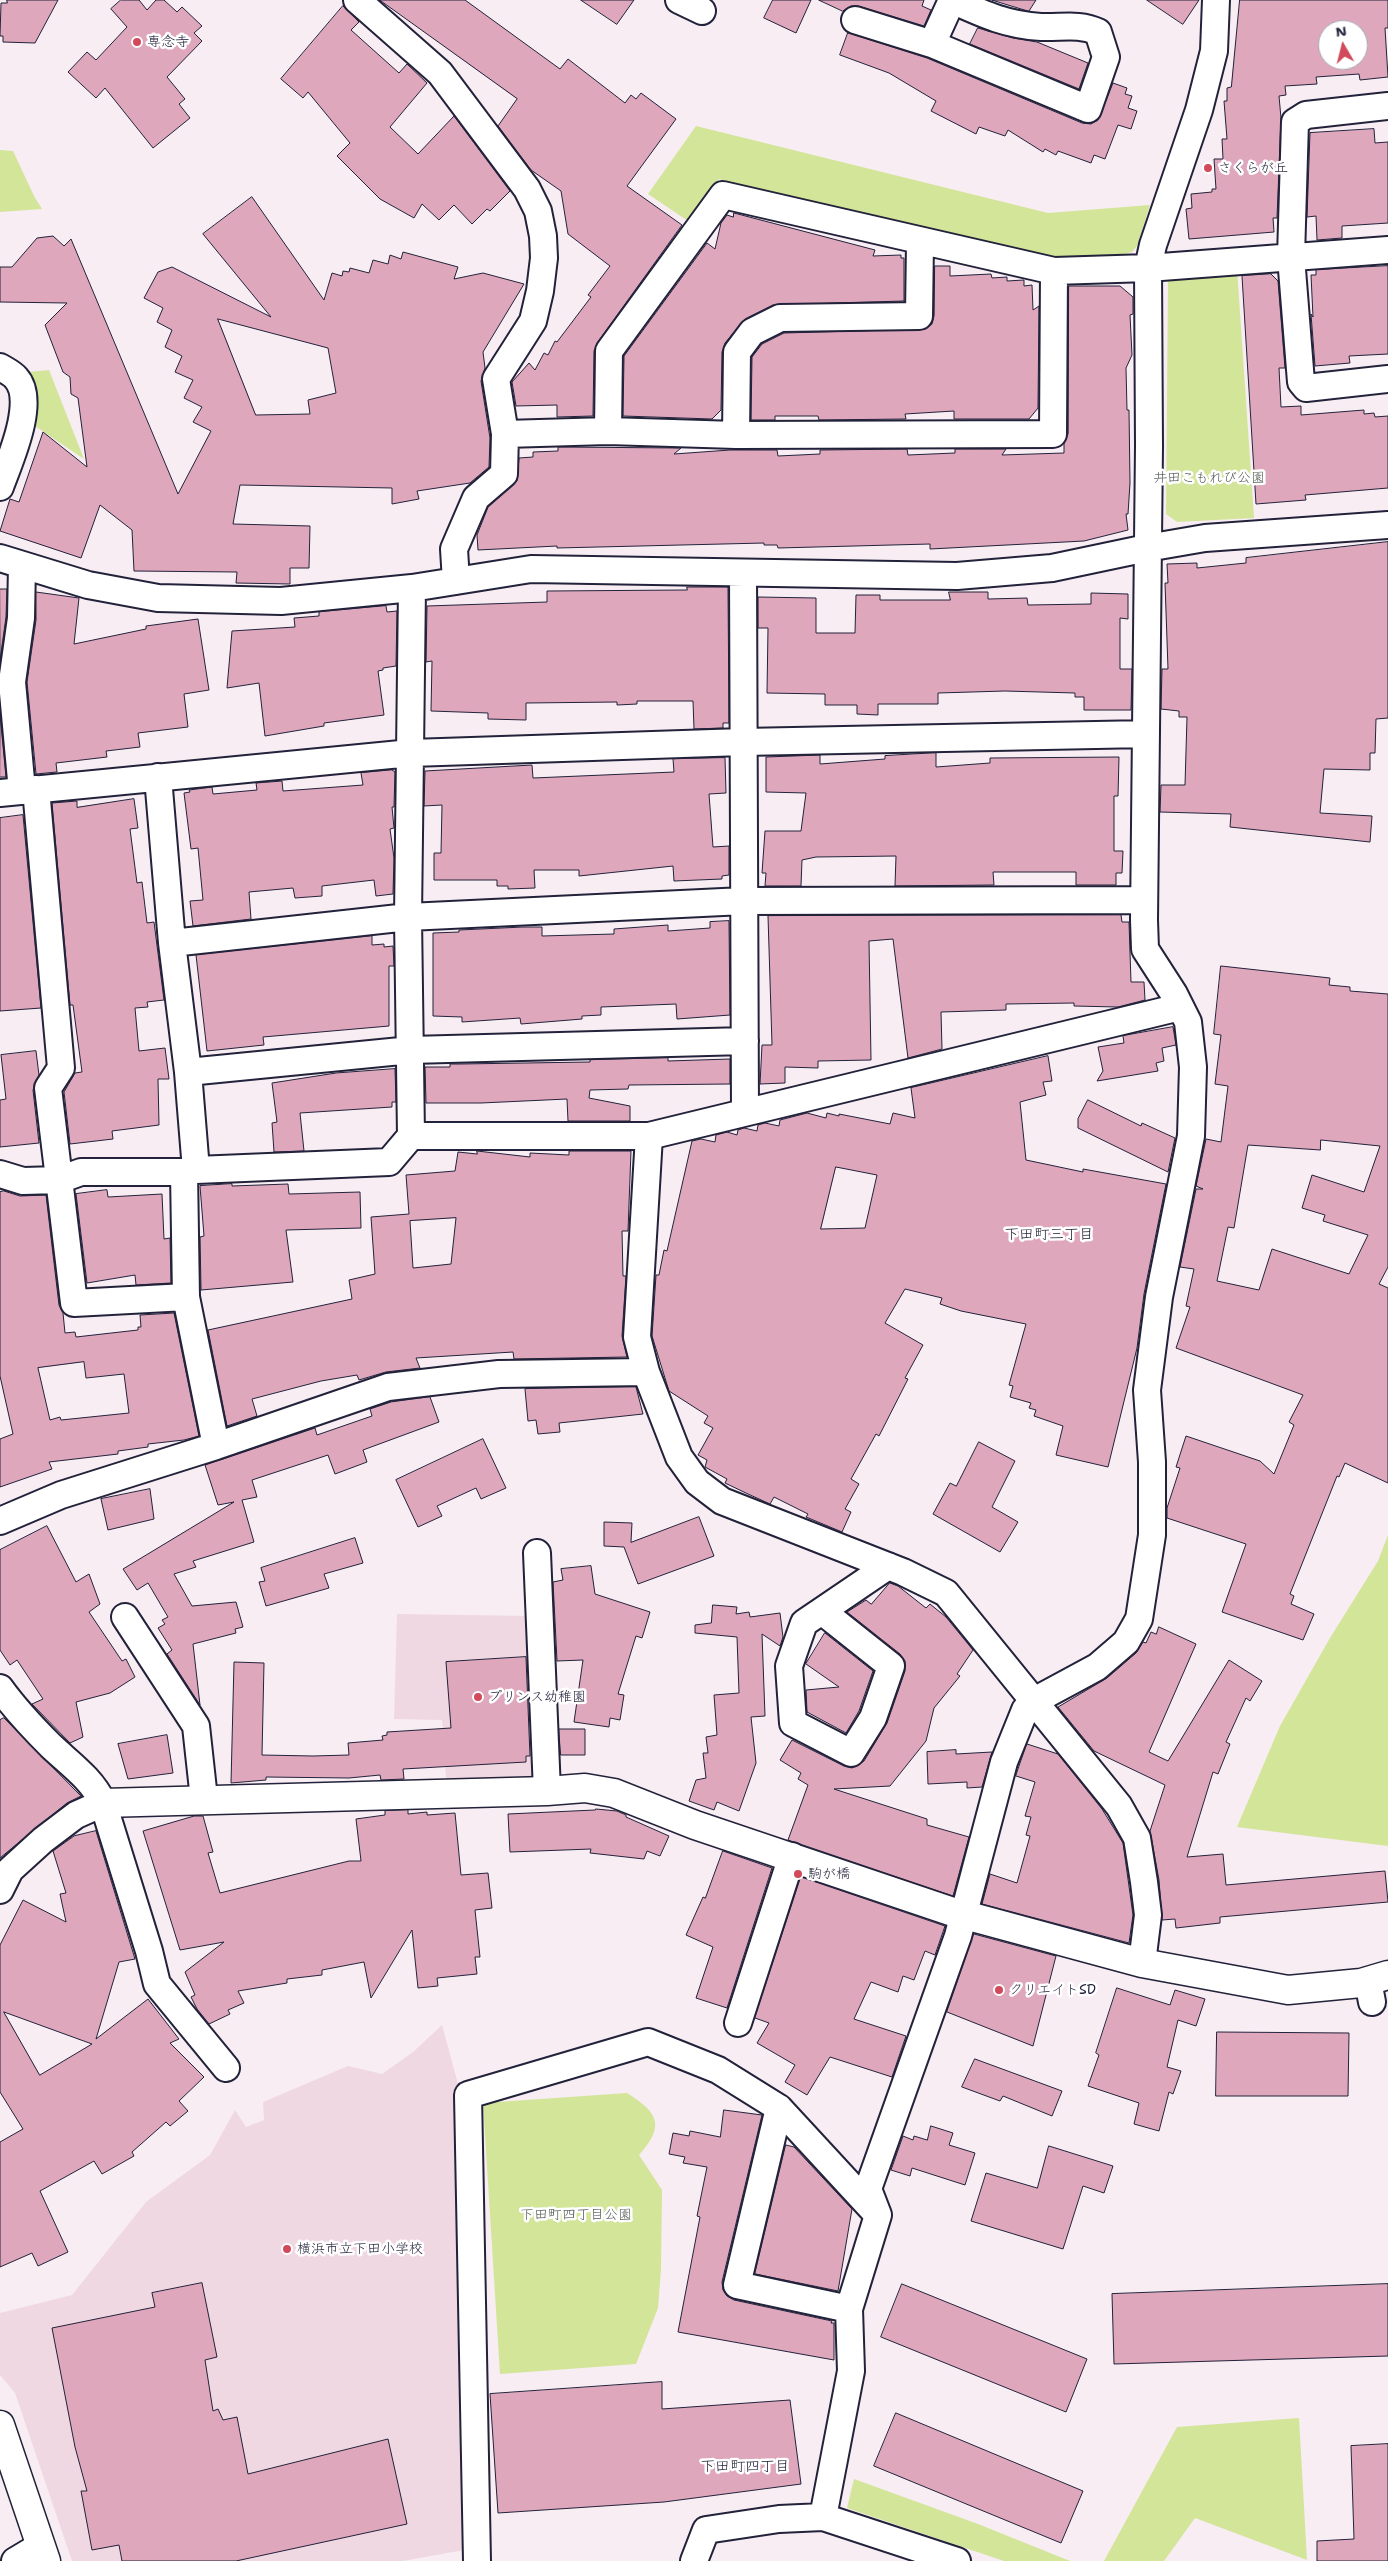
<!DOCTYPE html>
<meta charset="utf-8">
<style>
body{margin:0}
#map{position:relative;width:1388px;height:2561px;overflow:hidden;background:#f8edf2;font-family:"Shantell Sans",sans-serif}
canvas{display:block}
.north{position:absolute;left:1318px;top:20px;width:50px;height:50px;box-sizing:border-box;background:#fff;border:1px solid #a7a7b1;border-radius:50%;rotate:352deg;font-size:14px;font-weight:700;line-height:20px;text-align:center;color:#22223b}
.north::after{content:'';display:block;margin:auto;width:18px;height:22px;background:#d1495b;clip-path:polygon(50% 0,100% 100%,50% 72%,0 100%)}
</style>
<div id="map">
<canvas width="1388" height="2561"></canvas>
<div class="north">N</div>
</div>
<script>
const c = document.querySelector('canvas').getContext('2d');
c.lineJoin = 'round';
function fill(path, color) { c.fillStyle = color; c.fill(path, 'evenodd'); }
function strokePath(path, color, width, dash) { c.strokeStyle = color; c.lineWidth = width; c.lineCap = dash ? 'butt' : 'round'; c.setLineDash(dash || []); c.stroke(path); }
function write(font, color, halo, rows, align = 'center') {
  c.font = font + ' "Shantell Sans","Klee One",sans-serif'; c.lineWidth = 5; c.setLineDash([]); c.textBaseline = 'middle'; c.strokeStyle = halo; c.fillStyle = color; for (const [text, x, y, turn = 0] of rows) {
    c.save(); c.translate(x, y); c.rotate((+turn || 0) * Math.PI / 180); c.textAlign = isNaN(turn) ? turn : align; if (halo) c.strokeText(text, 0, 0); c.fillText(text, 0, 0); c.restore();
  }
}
const built = new Path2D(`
 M397 1614 530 1616 538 1778H446L442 1720 394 1719Z
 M442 2025 457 2080 476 2539 470 2549 403 2561H72L15 2393 0 2375V2313L72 2295 146 2202 210 2155 235 2110 246 2127 264 2120 263 2102 348 2066 382 2074 413 2052Z`);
const green = new Path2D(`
 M696 126 1048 213 1150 205 1137 246 1132 252 1119 255 1044 259 719 179 688 221 648 194Z
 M0 150 13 151 34 196 42 209 0 212Z
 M1237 269 1254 518 1177 522 1166 514 1168 280 1175 273Z
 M49 370 84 459 32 424C36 404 38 389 28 372Z
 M1388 1535V1846L1237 1827 1280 1726 1330 1638 1378 1561Z
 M627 2093C659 2113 665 2126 639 2155L662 2190 661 2269 658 2308 636 2364 500 2374 483 2103Z
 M1299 2418 1307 2560 1195 2518 1164 2561H1104L1177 2427Z
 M854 2479 978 2524 1070 2561H1004L847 2508Z`);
const building = new Path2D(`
 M7 0H58L35 43 3 42V36H0L1 3H7Z
 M121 0H139L147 10 156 0H164L177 12 182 7 202 26 194 33 202 41 167 77 185 99 179 104 190 118 153 148 105 88 96 98 68 72 87 52 96 60 127 27 111 9Z
 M380 0H465L560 69 568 59 625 103 631 95 636 99 641 93 676 119 627 186 682 225 597 343 594 351 593 416 557 417V405L516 406 512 382 529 363 535 370 544 353 548 355 555 341 557 342 591 297 588 295 610 266 568 234 561 191 531 170 498 126 517 99Z
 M581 0H634L617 24Z
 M773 0H811L796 33 764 18Z
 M819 0H924L922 6 931 10 924 26 859 6H851L843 11Z
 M992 0H1036L1029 11Z
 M1147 0H1199L1183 24Z
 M1240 0H1388V28H1385L1388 77 1360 80 1359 74 1316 77 1317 84 1285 86 1286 95 1279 96 1281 118 1277 218H1273L1274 232 1189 239 1186 209 1192 208 1191 194 1212 192V189H1216L1214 159H1223L1222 139H1227L1224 101H1227V88L1231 87ZM1328 30H1358V60H1328Z
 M343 6 359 22 351 30 399 73 407 64 427 83 390 127 418 154 454 116 510 191 490 211 487 209 472 224 454 205 439 220 422 204 414 218 380 199 337 156 350 143 308 92 303 98 281 79Z
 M978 28 1013 38 1037 42 1088 63 1079 89 970 44Z
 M848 33 927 58 1082 123 1091 124 1098 120 1113 83 1127 88 1125 94 1132 96 1128 108 1137 111 1131 129 1118 125 1105 159 1094 155 1091 163 1058 151 1056 155 1045 149 1043 152 1008 130 1005 136 979 127 976 134 931 111 936 101 889 73 840 55Z
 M1374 129 1375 143 1388 142V223L1342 226V238L1317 240 1316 216 1307 217 1310 133Z
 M252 197 324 300 332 273 342 276 343 271 349 272 350 268 369 273 373 260 388 264 390 255 401 259 403 252 458 267 454 279 483 273 524 284 483 352 485 368 481 381 490 438 489 467 470 483 417 491 419 499 392 504V488L240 485 233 524 310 526 309 568H290V584L236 583 237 572 134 571 132 530 100 505 81 558 0 531 10 499 19 502 43 432 87 467 78 398 71 394 70 377 63 372 45 325 67 303 0 302V267H12L37 238 53 236 64 246 71 239 178 494 211 431 193 422 202 407 184 398 193 380 175 372 182 356 165 347 172 330 157 322 163 308 144 298 158 272 172 267 271 317 203 234ZM218 319 328 348 336 393 308 400 310 414 256 415Z
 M734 213 875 250 873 256 901 255V258H904V301L773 305 745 319 725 343 722 352 721 410 712 419 623 416 624 356 707 243 715 249 721 223 727 215 733 217Z
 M935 266H950V276L991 274 992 278 1007 277V281L1024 280V286L1032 285 1033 310 1039 306 1038 408 1029 419H954V411L905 414 906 419 819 420 818 416H775V420H751L752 357 762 344 784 333 926 329 932 324 934 316Z
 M1388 266V354L1349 356 1350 363 1315 366 1311 314 1313 317 1311 275H1316V270Z
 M1271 274 1278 281 1285 368H1279L1281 407 1301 406V415L1364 410V414L1374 413 1375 417 1388 416V488L1305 495 1306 500 1256 504 1242 276Z
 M1069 286H1120L1133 297V314L1130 315 1132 355 1126 368 1127 410H1129L1130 483 1128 514H1126L1128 530 1084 541 930 549V544L778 548 777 545H764V543L557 548V546L478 550 477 535 488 507 517 481 519 458 533 457V452L558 451V447L681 448 674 454 730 450H777L778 456 820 454V450L907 449 908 455 955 453V449H1006L1002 455 1064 453V444L1068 434Z
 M1388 542V718L1376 719 1375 753H1370V770L1324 769 1320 813 1372 816 1370 842 1230 827 1231 814 1160 812 1161 785H1185L1187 717H1179V711L1161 709 1162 669H1168L1165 583H1168L1167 564 1197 563V568L1246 563V558Z
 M687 587H728L729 723H723V728L694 729 693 701H637V704L617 705V702L526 703V720L488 719V713L431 711 432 661 426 662 427 606 547 602V591L687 590Z
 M0 589H7L6 617 0 660Z
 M36 592 79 598 74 644 146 629V626L198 619 209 690 184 694 188 727 138 733 140 747 106 751 107 757 56 763 57 772 36 774 27 682 36 620Z
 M949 592H988V599L1027 598 1028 605 1091 604V593L1128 594V619L1120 618V669H1132L1131 710H1084V697H1075V693L1005 691 938 693V704H878V715L857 714V705H825V694L767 693 768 628H758V597L816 598V633H855L856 595H880V600H950Z
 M386 606 387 612 397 611 396 666 383 668V670L378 671 384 715 324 723V726L265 736 259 683 227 688 232 631 295 627 294 618 319 616V612Z
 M0 715 6 777H0Z
 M936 753V767L990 763V758L1119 757 1118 796H1114V851H1123L1122 873H1116V885H1076V872H993L994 885 895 886 896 856 816 857 802 860 801 886H765L766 873H762L765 831H801L806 793 766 792V757L820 755V764L885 759V756Z
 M725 758 726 793 709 794 713 847 729 846V875L722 876V879L674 881 673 866 579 876V870H534L535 888 508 889V886H497V880H434V853H441L442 805 424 806 425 771 532 765 533 778 674 772 673 759Z
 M392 770 395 772 394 807H392L394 828 390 829 394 858 393 894 376 896 374 880 322 886V896L295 898 293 888 249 892 251 919 193 926 190 901 203 900 198 848 191 849 184 793 190 792 189 790 212 787 213 794 257 790 256 783 282 781 283 791 363 785 361 773Z
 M134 799 138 828 130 829 137 883 142 882 147 923 154 922 164 1000 147 1002 148 1007 135 1008 139 1051 165 1048 169 1079H158L159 1125 112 1131 113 1139 70 1144 64 1092 75 1073 82 1072 73 1005H70L52 803 77 801V807Z
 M23 815 41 1008 0 1011V818Z
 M1121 915 1122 922H1129L1131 982H1144L1145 1000 1118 1007 1074 1006V1003L1006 1004V1010L941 1012 942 1049 908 1058 893 939 869 941 871 1060 818 1061V1068L785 1067V1083L760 1084 762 1045H772L768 916Z
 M729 921 730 1015 677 1019 676 1004 601 1007V1015L582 1016V1019L521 1024 520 1018 462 1022V1017L433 1016V933L459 932V930L523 927H542V936L614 934V929L668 925V931L710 928V922Z
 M372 936V945L384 944V947L393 946 394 966H389V1026L263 1037 264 1045 207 1051 196 955Z
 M1221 966 1330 978 1329 985 1350 987V991L1388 994V1267L1379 1284 1388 1288V1483L1345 1463 1339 1477 1337 1476 1290 1594 1294 1596 1291 1604 1314 1614 1303 1640 1222 1612 1246 1544 1167 1518V1508L1180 1468 1176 1467 1186 1436 1260 1461 1274 1474 1294 1425 1289 1422 1303 1395 1176 1348 1190 1307 1186 1306 1194 1269 1180 1267 1196 1189H1203L1196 1186 1206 1139 1221 1142 1228 1086 1215 1084 1221 1035 1214 1034ZM1321 1140 1380 1146 1364 1192 1312 1175 1302 1208 1325 1215 1323 1221 1368 1235 1349 1274 1272 1249 1259 1290 1217 1281 1228 1227 1234 1228 1248 1145 1320 1150Z
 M1173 1027 1176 1045 1162 1048 1164 1061 1156 1063 1158 1071 1097 1081 1103 1071 1098 1047 1124 1043 1123 1036Z
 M36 1051 39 1075 33 1090 39 1143 0 1147V1100L6 1099 1 1055Z
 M1048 1056 1052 1081 1043 1082 1046 1095 1020 1102 1026 1160 1083 1172V1169L1166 1184 1144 1294 1137 1348 1108 1467 1056 1455 1063 1426 1034 1416 1036 1410 1029 1408 1031 1403 1010 1397 1013 1386 1009 1385 1026 1324 961 1311 940 1304 942 1298 905 1289 885 1323 923 1345 905 1378 908 1379 879 1436 876 1434 851 1479 859 1484 845 1509 851 1512 842 1532 806 1517 808 1514 774 1497 770 1504 748 1494 725 1483 727 1479 705 1467 707 1460 698 1455 713 1428 704 1423 708 1416 669 1391 652 1336 656 1275H659L664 1250 667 1251 692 1141 701 1139 715 1142 716 1135 727 1132 737 1135 738 1130 744 1128 757 1131 758 1125 765 1123 779 1126 780 1120 807 1113 826 1118 827 1113 839 1116V1114L890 1124 893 1113 915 1118 911 1088ZM836 1167 877 1175 865 1228 821 1229Z
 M668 1058V1061L730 1059V1084L629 1085 628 1089 590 1090 589 1098 630 1106V1121H568L567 1099 481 1103H426L425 1067H450V1064H460L590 1062V1060Z
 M395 1069 396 1102H392V1107L300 1113 304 1151 274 1152 272 1123 277 1122 272 1083 336 1073Z
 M1088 1100 1141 1126 1142 1123 1175 1138 1168 1172 1078 1128V1119Z
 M477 1151 530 1157V1153L569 1155V1151H631L628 1231H622L623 1276H626L622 1336 627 1357 514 1359 513 1352 416 1358 420 1368 386 1372 359 1380 357 1375 321 1381 252 1399 257 1416 227 1426 208 1330 352 1299 349 1280 375 1274 371 1217 409 1214 406 1175 455 1171 458 1152 477 1154ZM456 1218 451 1264 413 1268 410 1221Z
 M232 1184V1186L288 1184 289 1194 360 1192 361 1228 286 1230 293 1282 201 1290 200 1237 204 1236 200 1186Z
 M107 1190 108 1197 162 1194 164 1239 170 1238 171 1283 136 1285 135 1275 87 1283 76 1194Z
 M4 1191 20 1196 46 1195 59 1305 63 1313 65 1333 75 1332 76 1337 138 1330V1327H141L140 1315 174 1313 199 1436 184 1440 148 1444V1447L118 1451V1454L49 1462 52 1469 0 1487V1439L13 1434 0 1376V1192ZM84 1362 86 1378 124 1374 129 1413 61 1420 60 1417 50 1420 38 1368Z
 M636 1387 643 1414 559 1423 560 1432 538 1434 536 1420 528 1421 525 1389Z
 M430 1397 439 1422 363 1450 367 1462 335 1474 328 1455 252 1480 257 1497 242 1500 254 1542 193 1561 196 1567 174 1574 192 1606 236 1602 243 1627 235 1629 236 1633 193 1644 200 1705 167 1654 172 1650 158 1628 165 1624 162 1620 168 1617 148 1583 137 1590 123 1569 234 1502 218 1505 205 1465 315 1428 317 1435 372 1416 370 1409 391 1402Z
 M483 1439 506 1488 481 1499 476 1488 437 1506 442 1516 418 1527 396 1480Z
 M979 1442 1015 1461 992 1507 1018 1522 1000 1552 933 1514 950 1483 956 1486Z
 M150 1489 154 1519 108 1530 101 1499Z
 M699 1517 714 1556 638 1584 624 1547 604 1546V1522L632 1523 631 1542Z
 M47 1526 76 1582 89 1574 100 1604 89 1612 122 1661 126 1659 135 1677 110 1693 76 1702 83 1737 70 1743 32 1704 43 1699 17 1660 10 1665 0 1650V1550Z
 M355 1538 363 1563 324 1574 329 1588 266 1606 259 1582 265 1581 261 1568Z
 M591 1566 595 1594 650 1612 642 1638 636 1636 618 1694 624 1695 620 1720 610 1718 609 1727 574 1722 583 1660 557 1661 553 1582 563 1580 561 1569Z
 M890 1583 898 1586 926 1608 930 1604 946 1617 973 1650 957 1674 960 1676 934 1708 926 1741 890 1786 834 1789 927 1819V1825L969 1837 953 1896 788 1840 808 1785 798 1779 801 1773 780 1760 792 1740 844 1766 852 1768 864 1761 887 1723 905 1671V1661L900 1654 847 1612 866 1600 871 1604Z
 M713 1605 737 1607 736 1614 749 1612 750 1617 780 1613 783 1637 780 1646 762 1634 765 1716 751 1717 756 1763 739 1811 717 1802 714 1810 689 1801 696 1780 706 1778 703 1753H708L706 1737 717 1735 714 1695 739 1693 737 1637 695 1633V1625L711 1623Z
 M1159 1627 1196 1644 1149 1752 1168 1761 1229 1660 1262 1681 1250 1701 1246 1698 1226 1742 1230 1744 1218 1774 1213 1772 1187 1857 1223 1854 1226 1885 1385 1871 1388 1902 1220 1917V1923L1176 1928 1175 1919 1162 1920 1159 1880 1150 1831 1165 1785 1094 1751 1058 1707 1107 1678 1136 1653 1143 1642 1146 1643 1151 1632 1156 1634Z
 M825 1633 873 1671 859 1711 846 1733 807 1712 806 1690 839 1687 806 1664Z
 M526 1657 530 1756H526V1762L403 1769 404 1779 381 1780 380 1775 349 1778 266 1777V1780L231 1783 234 1662 264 1663 262 1755 313 1756 349 1755 348 1743 383 1740 382 1736 387 1735V1732L451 1728 446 1662Z
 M4 1718 81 1796 67 1803 0 1858V1720Z
 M559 1729H585V1755H561Z
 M167 1735 173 1773 128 1779 118 1744Z
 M1027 1744 1058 1754 1102 1809 1123 1843 1133 1915 1129 1943 982 1904 990 1874 1017 1883 1030 1836 1026 1835 1031 1817 1025 1816 1035 1782 1016 1776Z
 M956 1750V1754L992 1752 982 1787 967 1788V1782L928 1784 927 1752Z
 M596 1809 617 1811 626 1815V1817L669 1836 660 1856 647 1851 644 1859 590 1853 591 1849 510 1852 508 1814 595 1810Z
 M408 1810V1814L427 1812V1815L455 1813 461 1875 488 1873 492 1908 475 1910 480 1957H475L477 1974 437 1978 438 1986 418 1988 412 1930 371 1998 364 1962 322 1970V1975L287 1979V1983L238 1991 244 2003 228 2010 230 2014 209 2024 197 2009 191 1997 195 1995 185 1972 224 1942 180 1950 143 1831 194 1816H203L213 1852 208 1853 220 1893 349 1861H361L356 1819 385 1815V1811Z
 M96 1831 135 1959 119 1962 96 2039 148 1999 179 2039 170 2043 204 2077 179 2101 188 2111 170 2126 166 2122 132 2152 134 2156 102 2174 94 2161 40 2191 68 2252 38 2266 32 2253 0 2267V2142L23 2129 0 2092V1945L23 1900 66 1922 60 1894 66 1893 53 1851 74 1836ZM4 2012 92 2044 40 2075Z
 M723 1851 772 1868 727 2008 696 1998 713 1947 686 1935 703 1897 705 1898Z
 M801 1877 945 1926 935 1955 925 1951 914 1980 903 1976 898 1992 871 1982 854 2019 906 2036 892 2077 830 2057 807 2095 785 2082 795 2065 757 2043 769 2023 755 2018Z
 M974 1934 1056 1956 1033 2046 947 2012Z
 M1117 1988 1170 2005 1175 1990 1205 1999 1196 2026 1178 2020 1167 2067 1181 2071 1173 2094 1169 2092 1159 2131 1134 2124 1139 2103 1088 2086 1099 2055 1096 2053Z
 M1217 2032 1349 2033 1348 2096H1216Z
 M975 2059 1062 2091 1052 2116 1003 2096 1000 2101 962 2087Z
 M724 2110 762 2115 722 2282 723 2290 727 2296 734 2300 832 2321 831 2323H834V2360L678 2332 700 2217 697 2216 707 2167 683 2163 685 2157 669 2154 673 2133 689 2136 690 2131 720 2137Z
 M931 2126 953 2133 949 2145 975 2153 965 2185 912 2168 910 2176 891 2170 903 2136 913 2140 914 2136 927 2140Z
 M786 2145 794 2147 852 2209 838 2291 755 2274Z
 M1049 2146 1113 2166 1104 2193 1083 2186 1063 2249 971 2221 986 2173 1037 2188Z
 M202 2283 217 2357 205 2360 213 2411 218 2409 223 2420 237 2417 248 2474 388 2439 407 2524 236 2561H122L119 2545 92 2550 81 2491H87L75 2447 52 2328 155 2307 152 2293Z
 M902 2284 1087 2359 1066 2412 881 2337Z
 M1388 2284V2356L1114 2364 1112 2294Z
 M662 2382V2409L790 2400 801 2484 664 2502 498 2513 490 2394Z
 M896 2413 1083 2491 1061 2543 874 2466Z
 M1388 2444V2561H1317V2541L1354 2539 1351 2446Z`);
const street = new Path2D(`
 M357 0 440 73 527 189 538 211 543 236 544 258 540 291 533 321 496 379 505 434 504 474 476 498 454 549 456 581
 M679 0 702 11
 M952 0C983 14 1006 25 1041 27 1061 28 1079 23 1098 32L1106 57 1088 109 932 44Z
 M855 20 932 44
 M1388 106 1306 115 1295 122 1291 257 1301 382 1306 388 1388 379
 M0 367C5 370 13 374 16 378 37 401 9 462 0 487
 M608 431 609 351 723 195 1054 271 1148 268 1388 250
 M505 434 608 431 736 435 1053 434 1054 271
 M736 435 737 352 752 332 780 318 919 316 920 242
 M0 558 88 585 158 598 281 601 412 588 531 569 957 576 1052 568 1147 548 1205 538 1388 525
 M743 573 745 1112
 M158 777 172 943 188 1072 196 1170
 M36 789 61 1068 48 1088 74 1303 186 1297 184 1172
 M22 791 12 682 21 618 22 565
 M0 793 411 753 743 742 1146 734
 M172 943 408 917 744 901 1144 900
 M188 1072 411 1050 745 1041
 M411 1136H649L1180 1007
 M649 1136 637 1337 646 1372 679 1457 697 1482 722 1501 903 1572 946 1593 1119 1806 1137 1838 1144 1882 1148 1915 1142 1963
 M0 1174 23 1181 59 1180 81 1172H184L196 1170 389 1162 411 1136 408 917 412 588
 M186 1297 216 1446
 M0 1521 61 1495 216 1446 388 1387 499 1374 646 1372
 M537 1553 547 1791
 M823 1612 891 1666 873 1718 851 1753 793 1723 789 1666 804 1623 888 1566
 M125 1617 196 1726 204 1799
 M0 1688C15 1709 33 1728 51 1746 70 1764 92 1779 103 1803L149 1951 157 1984 226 2068
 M0 1890 10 1870 43 1840 76 1815 103 1803
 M1368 1981 1372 2002
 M738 2023 792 1856
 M779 2108 737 2285 849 2309
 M823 2517 851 2371 849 2309 878 2215 868 2189 958 1936 1004 1762 1025 1710 1034 1701 1097 1667 1126 1642 1139 1619 1152 1535V1462L1147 1390 1159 1297 1191 1136 1193 1067 1188 1022 1174 994 1145 949 1144 920 1149 446 1148 268 1153 245 1199 110 1214 51 1216 0
 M15 2561 40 2546
 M477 2561 468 2095 648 2042 718 2070 779 2108 875 2212
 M694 2561 706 2530 779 2519 823 2517 957 2561`);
const secondary = new Path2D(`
 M103 1803 547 1791 585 1788 614 1793 695 1825 950 1911 1142 1963 1288 1990 1361 1983 1388 1975
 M0 2425 46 2561`);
const markers = [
 [137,42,5,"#d1495b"],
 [1208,168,5,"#d1495b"],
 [478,1697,5,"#d1495b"],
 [798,1874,5,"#d1495b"],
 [999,1990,5,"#d1495b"],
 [287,2249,5,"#d1495b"]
];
const poiNames = [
 ["専念寺",147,42],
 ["さくらが丘",1218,168],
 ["プリンス幼稚園",488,1697],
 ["駒が橋",808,1874],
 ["クリエイトSD",1009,1990],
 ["横浜市立下田小学校",297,2249]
];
const parkNames = [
 ["井田こもれび公園",1209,478],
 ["下田町四丁目公園",576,2215]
];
const neighbourhoodNames = [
 ["下田町三丁目",1049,1235],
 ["下田町四丁目",745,2467]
];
fill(built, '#f0d8e2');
fill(green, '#d2e599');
fill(building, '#dea7bc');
strokePath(building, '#22223b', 1);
strokePath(street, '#22223b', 30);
strokePath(secondary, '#22223b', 31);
strokePath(street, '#fff', 26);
strokePath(secondary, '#fff', 28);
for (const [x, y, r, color] of markers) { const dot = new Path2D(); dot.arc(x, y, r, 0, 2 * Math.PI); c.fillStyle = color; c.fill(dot); strokePath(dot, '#fff', 2); }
write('14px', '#22223b', '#fff', poiNames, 'left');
write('14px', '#575c57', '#fff', parkNames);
write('15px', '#22223b', '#fff', neighbourhoodNames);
</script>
